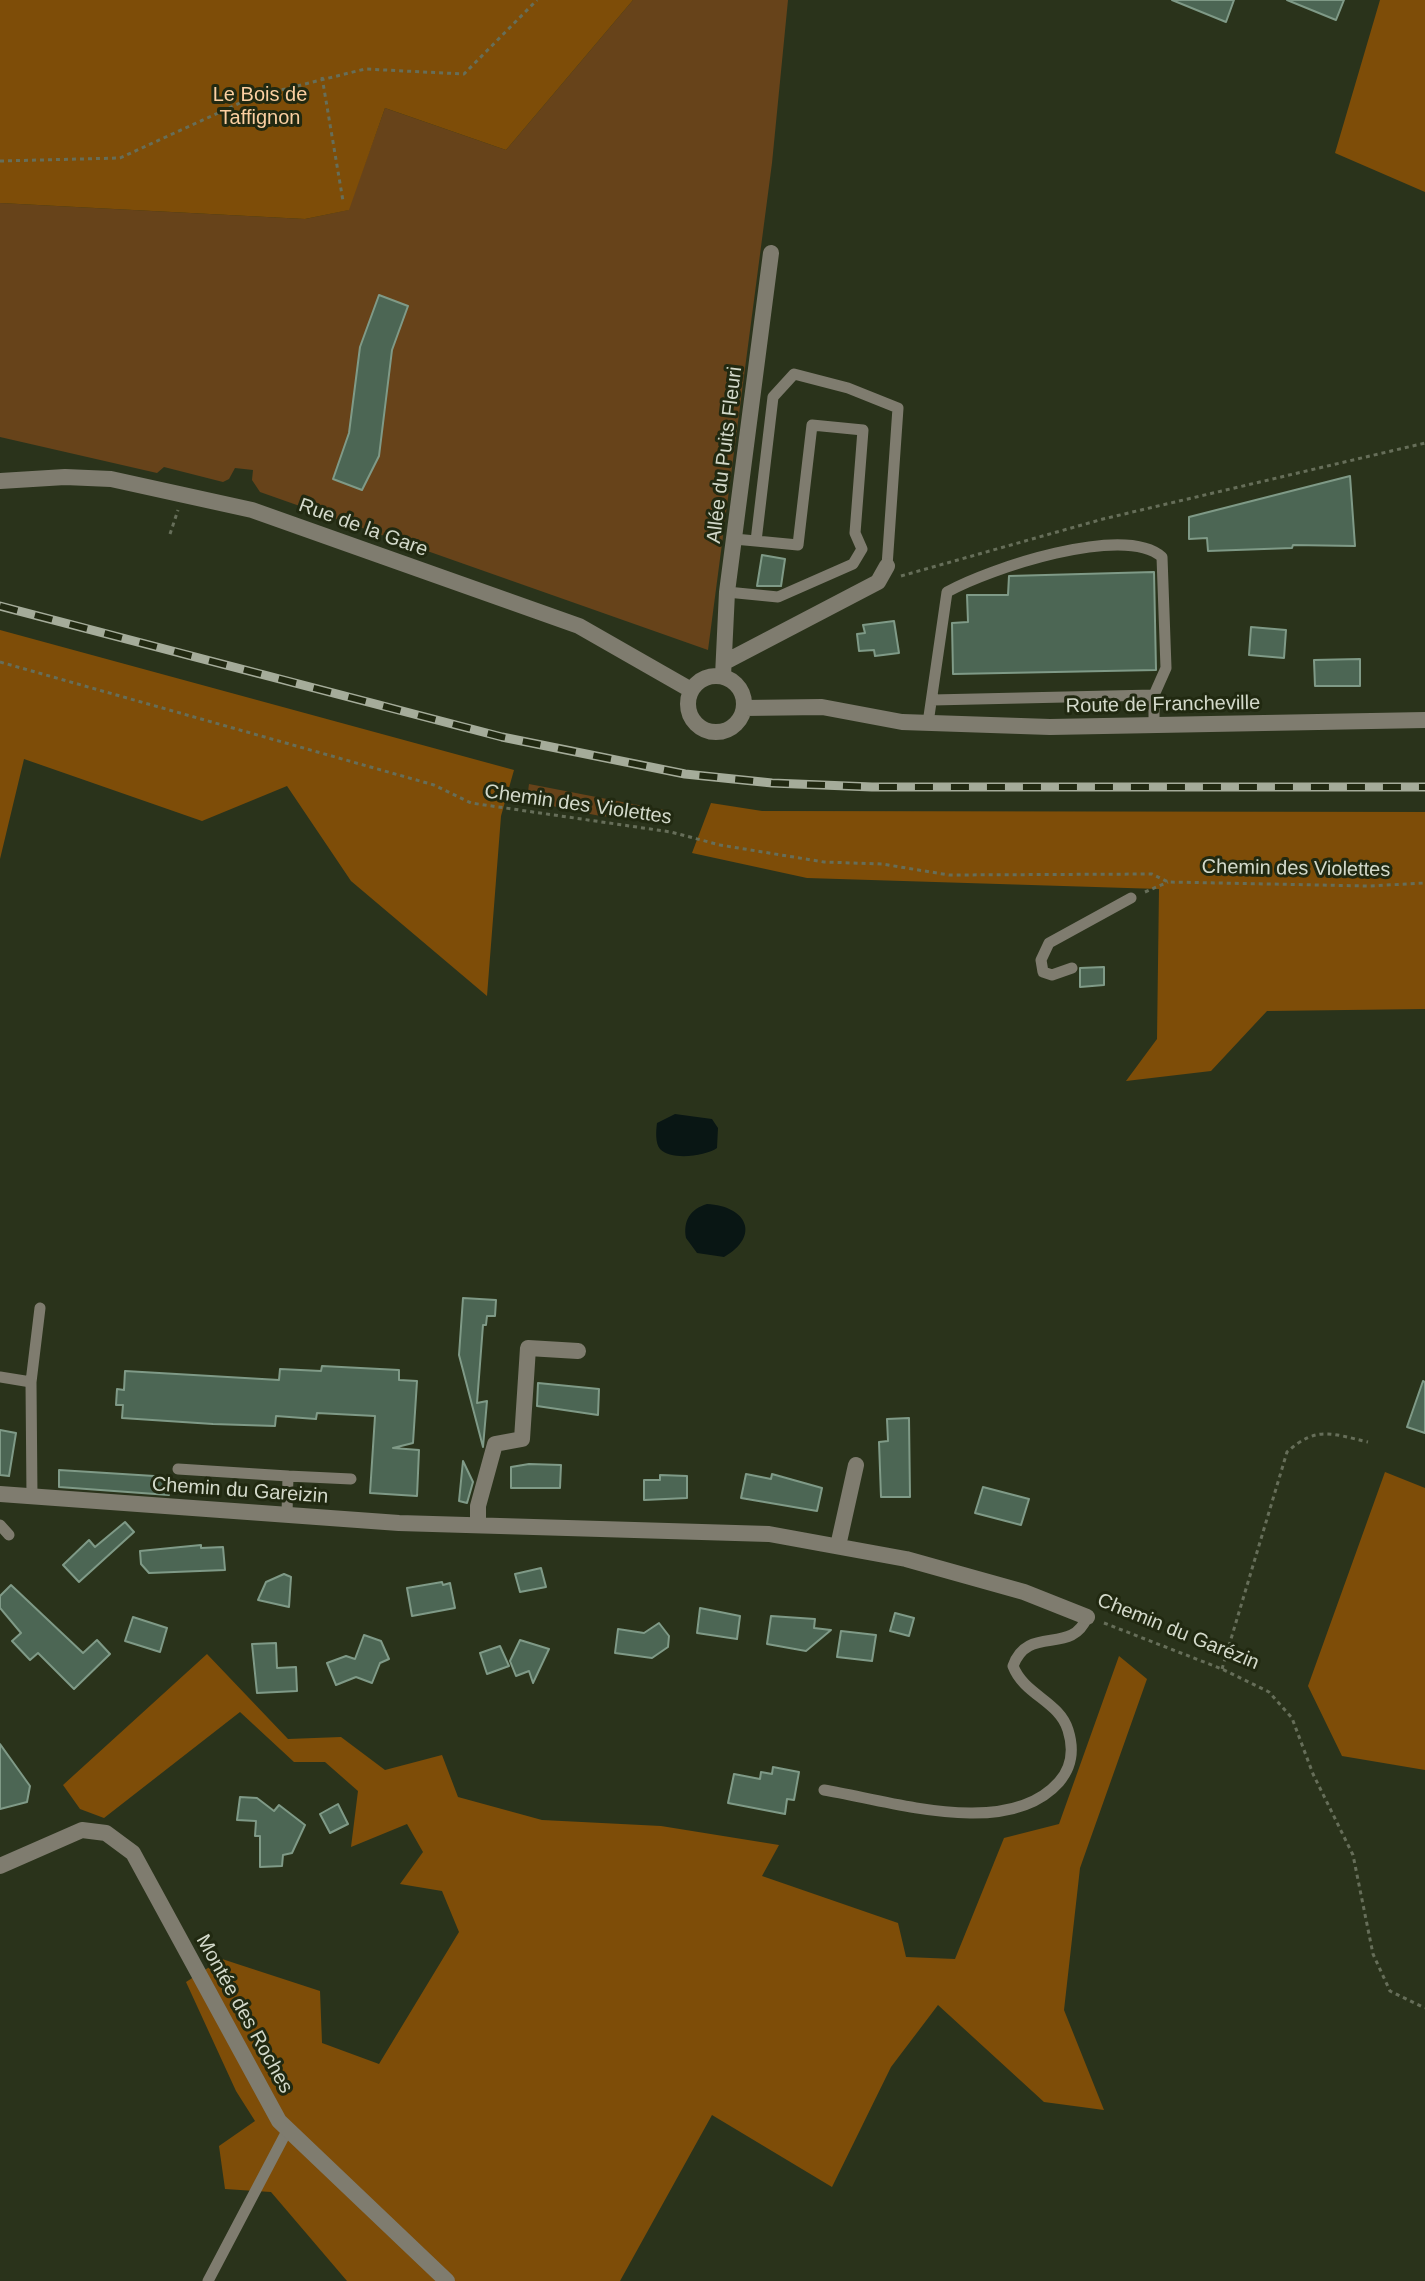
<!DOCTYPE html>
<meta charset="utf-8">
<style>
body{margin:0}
canvas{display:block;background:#2a331b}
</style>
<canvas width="1425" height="2281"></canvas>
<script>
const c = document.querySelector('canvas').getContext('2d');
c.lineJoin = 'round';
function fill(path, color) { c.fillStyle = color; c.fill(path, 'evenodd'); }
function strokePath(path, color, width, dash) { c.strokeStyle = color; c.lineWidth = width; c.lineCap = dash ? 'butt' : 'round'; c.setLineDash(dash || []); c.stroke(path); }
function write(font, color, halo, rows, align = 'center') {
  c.font = font + ' Arial,sans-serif'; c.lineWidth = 6; c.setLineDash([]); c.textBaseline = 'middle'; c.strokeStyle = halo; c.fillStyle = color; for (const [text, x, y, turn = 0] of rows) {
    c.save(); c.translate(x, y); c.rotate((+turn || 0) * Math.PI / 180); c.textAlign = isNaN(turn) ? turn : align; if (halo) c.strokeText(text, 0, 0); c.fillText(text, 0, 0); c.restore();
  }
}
const green = new Path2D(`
 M633 0H788L772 163 708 650 260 492 252 480 253 470 235 468 229 479 223 482 164 467 157 473 0 437V203L305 219 348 210 385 108 506 150Z
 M529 784 669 811 668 821C620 821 573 813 527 799Z`);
const forest = new Path2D(`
 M0 0H633L506 150 385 108 349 210 305 219 0 203Z
 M1380 0H1425V192L1335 153Z
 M0 630 514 770 501 816 487 996 351 881 287 786 202 821 24 759 0 859Z
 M711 803 762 811 1425 812V1009L1267 1011 1211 1071 1126 1081 1157 1039 1159 889 807 878 692 853Z
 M1385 1472 1425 1488V1770L1342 1756 1308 1686Z
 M207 1654 288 1739 341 1737 385 1770 442 1755 458 1797 542 1820 661 1826 779 1845 762 1876 898 1923 906 1957 955 1959 1004 1838 1059 1824 1119 1656 1147 1679 1080 1868 1064 2010 1104 2110 1044 2102 938 2005 891 2067 832 2187 712 2115 620 2281H347L271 2192 225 2189 219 2146 255 2121 236 2091 186 1982 222 1959 320 1991 322 2043 379 2064 459 1932 442 1891 400 1884 423 1852 407 1824 351 1847 358 1791 325 1762H294L240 1712 104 1818 80 1809 63 1785Z`);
const water = new Path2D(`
 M675 1114 712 1119 718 1128 717 1148C706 1156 671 1161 660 1149 655 1143 656 1130 657 1123Z
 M707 1204C747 1206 761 1236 724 1257L697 1253 686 1238C683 1221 690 1209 707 1204Z`);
const building = new Path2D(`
 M1172 0H1234L1226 22Z
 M1287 0H1344L1336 20Z
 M379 295 408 306 392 350 379 456 362 490 333 479 349 433 360 347Z
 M1350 476 1355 546 1293 545 1292 548 1208 551 1207 538 1189 539V517Z
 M762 555 785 559 781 586H757Z
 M1154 572 1156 670 953 674 952 623 968 622 967 595H1008L1009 576Z
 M894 621 899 653 875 656 874 650 859 651 857 634 865 633 863 625Z
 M1251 627 1286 630 1284 658 1249 655Z
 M1360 659V686H1315L1314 660Z
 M1104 967V985L1080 987V968Z
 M463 1298 496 1300 495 1316H487L486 1325H483L477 1403 487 1401 483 1447 459 1355Z
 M322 1366 399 1370V1380L417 1381 413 1443 393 1448 419 1450 417 1496 370 1493 375 1416 317 1413 316 1419 276 1416 275 1426 213 1424 122 1418 123 1405H116L117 1389 124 1390 125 1371 279 1380 280 1369 321 1371Z
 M1423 1381 1425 1382V1433L1407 1427Z
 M538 1383 599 1389 598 1415 537 1406Z
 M909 1418 910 1497H881L879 1442 888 1441 887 1419Z
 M0 1430 16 1433 9 1476 0 1475Z
 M463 1461 473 1482 467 1503 459 1501Z
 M529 1464 561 1465 560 1488H511V1467Z
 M59 1470 170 1477 169 1495 59 1487Z
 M746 1474 771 1479 772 1474 822 1488 817 1511 741 1498Z
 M660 1475 687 1476V1498L644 1500V1480H660Z
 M983 1487 1029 1499 1021 1525 975 1513Z
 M125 1522 134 1532 79 1582 63 1565 89 1540 95 1547Z
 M201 1545V1548L223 1547 225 1570 149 1573 141 1564 140 1551Z
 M541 1568 546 1587 520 1592 515 1574Z
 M284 1574 291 1577 289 1607 258 1600 266 1582Z
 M442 1582 443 1585 450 1583 455 1608 412 1616 407 1588Z
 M11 1585 83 1653 97 1640 110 1654 74 1689 38 1653 30 1660 12 1641 21 1633 0 1608V1596Z
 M700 1608 740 1616 737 1639 697 1633Z
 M895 1613 914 1618 909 1636 890 1631Z
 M771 1616 815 1619 814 1628 831 1630 806 1651 767 1644Z
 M133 1617 167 1628 160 1652 125 1641Z
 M659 1623 669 1636 668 1647 652 1658 615 1653 618 1629 644 1633Z
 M841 1631 876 1635 872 1661 837 1657Z
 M364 1635 381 1641 389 1659 380 1663 372 1683 356 1677 336 1685 327 1663 346 1656 355 1659Z
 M520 1640 549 1649 533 1683 529 1671 516 1676 510 1661Z
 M276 1643 277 1668 296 1667 297 1691 257 1693 252 1644Z
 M500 1646 509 1666 487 1674 480 1653Z
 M0 1744 30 1786 27 1802 0 1809Z
 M773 1767 799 1772 794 1800 787 1799 785 1814 728 1803 734 1774 760 1779 761 1772 772 1774Z
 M240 1797 257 1798 274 1811 279 1805 305 1825 292 1853 283 1855 282 1866 260 1867V1836H255L256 1821 237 1820Z
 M338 1804 348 1824 330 1833 320 1814Z`);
const path = new Path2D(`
 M322 77 343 201
 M0 161 120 158 253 97 365 69 464 74 537 0
 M170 534 178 510
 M901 576 1103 519 1425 443
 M0 662 434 785 471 803 671 832 720 845 824 862 882 864 949 875 1152 874 1168 882 1369 886 1425 883
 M1145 892 1168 882
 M1104 1623 1222 1669 1269 1692 1292 1718 1313 1774 1353 1855 1373 1954 1390 1991 1425 2008
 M1222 1669 1287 1452C1317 1425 1332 1434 1368 1442`);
const service = new Path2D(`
 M734 539 756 541 773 397 794 374 848 388 898 408 887 566
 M727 592 778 597 853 564 862 549 855 533 863 430 812 425 798 545 756 541
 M1154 695V725
 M928 723 947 592C988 569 1124 523 1162 557L1166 668 1154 695 932 700
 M1072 968 1052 975 1043 972 1041 960 1049 943 1131 898
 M0 1377 31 1382
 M178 1469 288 1476 287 1514
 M288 1476 351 1479
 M32 1497 31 1382 40 1308
 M0 1525 9 1535
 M824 1790C891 1801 1008 1840 1059 1782 1072 1767 1074 1749 1068 1730 1059 1701 1024 1695 1013 1666 1028 1624 1072 1656 1087 1617
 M208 2281 288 2129`);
const minor = new Path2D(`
 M0 481 65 477 111 479 252 510 579 626 691 690
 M725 662 878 582 887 566
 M688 704a28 28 0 1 1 56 0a28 28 0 1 1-56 0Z
 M723 676 727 592 771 253
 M744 708 822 707 902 722 1050 727 1425 720
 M0 1494 399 1523 769 1534 906 1559 1024 1592 1087 1617
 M478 1525V1506L495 1444 522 1439 528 1348 578 1351
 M838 1546 856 1465`);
const tertiary = new Path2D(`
 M0 1866 82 1830 106 1833 133 1853 279 2121 447 2281`);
const rail = new Path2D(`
 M0 606 502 737 685 774 772 783 872 787H1425`);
const parkNames = [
 ["Le Bois de",260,95],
 ["Taffignon",260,118]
];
const streetNames = [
 ["Allée du Puits Fleuri",725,455,-83],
 ["Rue de la Gare",363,528,20],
 ["Route de Francheville",1163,705,-1],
 ["Chemin des Violettes",578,805,8],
 ["Chemin des Violettes",1296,869,1],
 ["Chemin du Gareizin",240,1491,4],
 ["Chemin du Garézin",1178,1632,22],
 ["Montée des Roches",244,2014,61]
];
fill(green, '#67431a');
fill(forest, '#7e4d08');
fill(water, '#091614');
fill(building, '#4c6654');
strokePath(building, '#7f9a87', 2);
strokePath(path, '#666e59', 3, [4, 4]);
strokePath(service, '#7f7c6f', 11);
strokePath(minor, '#7f7c6f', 16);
strokePath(tertiary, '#7f7c6f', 16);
strokePath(rail, '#a5ac9a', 9);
strokePath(rail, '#212911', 6, [18]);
write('20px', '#fbcfa1', '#212911', parkNames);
write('20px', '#d3d9ca', '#212911', streetNames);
</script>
